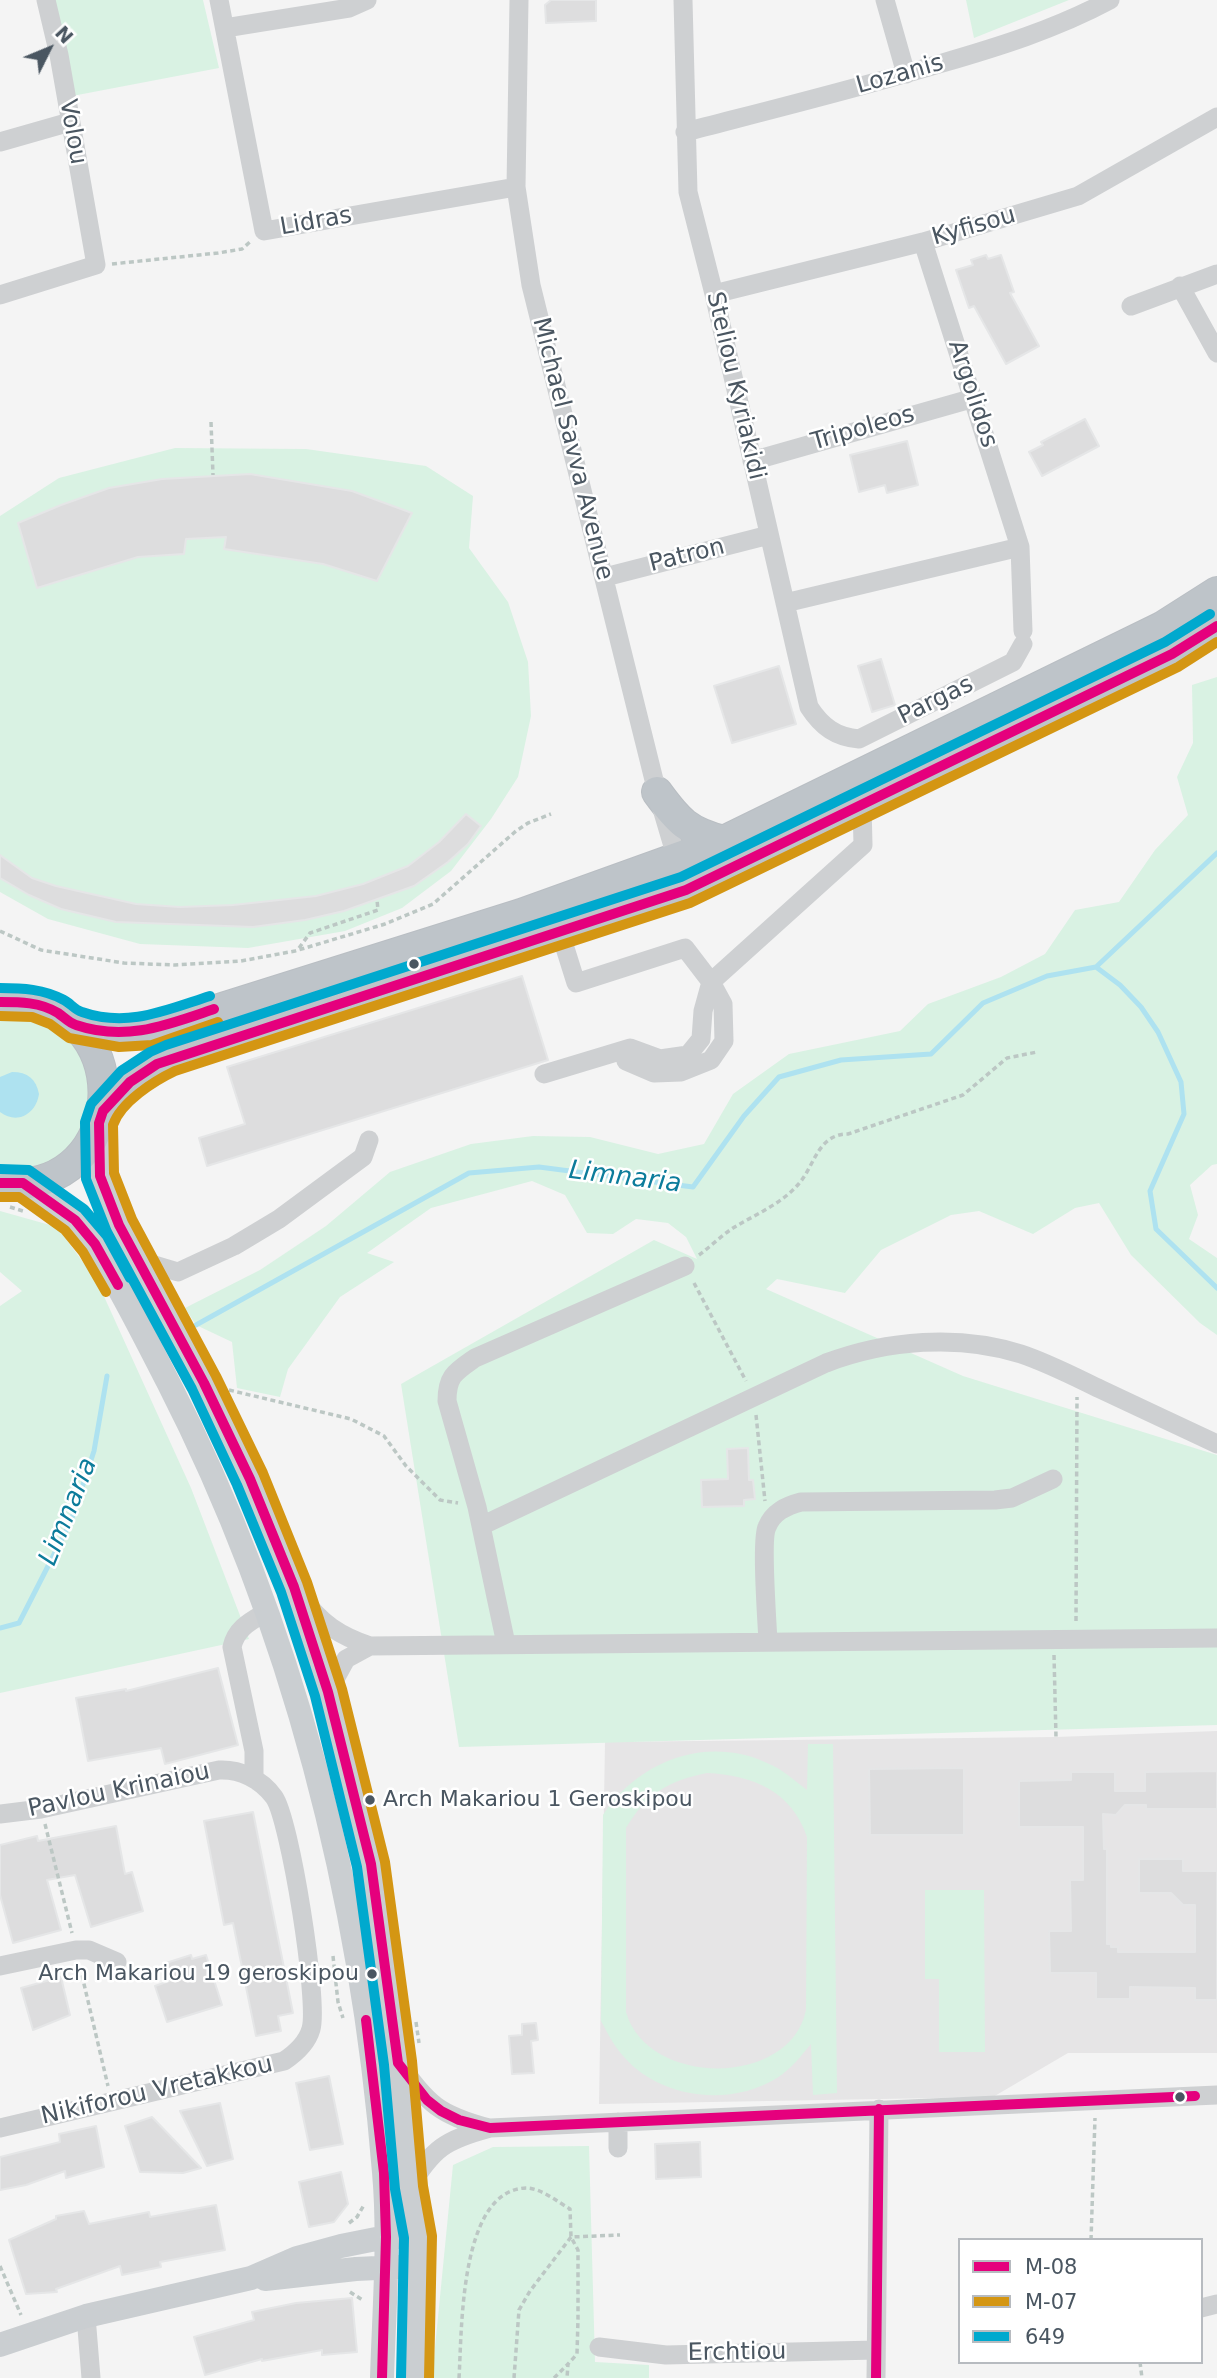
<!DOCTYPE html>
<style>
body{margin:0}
#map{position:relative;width:1217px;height:2378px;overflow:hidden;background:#f4f4f4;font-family:"DejaVu Sans",sans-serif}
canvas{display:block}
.legend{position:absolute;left:958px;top:2238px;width:245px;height:126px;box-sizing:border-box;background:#fff;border:2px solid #b7bbc0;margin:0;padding:9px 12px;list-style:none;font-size:21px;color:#4a5661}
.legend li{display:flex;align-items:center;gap:14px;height:35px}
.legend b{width:35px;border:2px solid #b7bbc0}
.north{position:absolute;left:14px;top:14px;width:70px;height:70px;-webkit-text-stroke:5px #fff;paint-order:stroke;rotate:47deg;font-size:19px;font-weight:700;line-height:28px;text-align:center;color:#4a5661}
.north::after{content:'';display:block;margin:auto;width:24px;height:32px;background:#4a5661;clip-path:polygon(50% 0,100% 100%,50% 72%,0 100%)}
</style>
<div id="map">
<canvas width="1217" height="2378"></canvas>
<ul class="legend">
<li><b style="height:9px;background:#e5007d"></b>M-08</li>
<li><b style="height:9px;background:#d49613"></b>M-07</li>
<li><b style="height:9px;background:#00a9ce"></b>649</li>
</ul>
<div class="north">N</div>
</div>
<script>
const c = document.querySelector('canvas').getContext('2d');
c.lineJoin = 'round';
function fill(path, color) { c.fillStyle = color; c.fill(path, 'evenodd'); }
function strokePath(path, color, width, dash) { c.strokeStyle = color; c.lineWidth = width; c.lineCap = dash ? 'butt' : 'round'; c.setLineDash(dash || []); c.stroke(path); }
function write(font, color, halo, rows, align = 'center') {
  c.font = font + ' "DejaVu Sans",sans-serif'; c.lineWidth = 5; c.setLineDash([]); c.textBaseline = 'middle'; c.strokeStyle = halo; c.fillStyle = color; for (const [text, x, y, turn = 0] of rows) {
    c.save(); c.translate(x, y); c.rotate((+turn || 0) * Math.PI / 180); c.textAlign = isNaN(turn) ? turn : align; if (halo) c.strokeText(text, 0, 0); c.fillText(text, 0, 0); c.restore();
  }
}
const education = new Path2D(`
 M1217 1731V2053H1068L993 2097 599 2104 605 1742 1056 1737Z`);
const green = new Path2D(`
 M55 0H203L219 68 67 97Z
 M966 0H1069L974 38Z
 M175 448 306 449 426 466 473 496 469 548 508 602 528 662 531 716 518 777 491 819 451 871 402 908 345 931 248 948 140 944 48 919 0 892V516L59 478Z
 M1217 677V1164L1212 1165 1190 1185 1198 1215 1189 1239 1217 1258V1335L1200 1323 1131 1255 1099 1203 1075 1208 1033 1234 979 1211 951 1215 881 1250 845 1293 777 1279 766 1289 963 1376 1217 1455V1725L459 1747 401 1384 654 1240 697 1259 686 1237 668 1223 636 1219 613 1234 587 1233 565 1195 532 1181 431 1208 367 1253 394 1262 340 1297 288 1369 280 1397 237 1388 232 1342 196 1325 185 1308 260 1270 326 1226 390 1172 471 1144 533 1136 590 1137 658 1154 704 1144 733 1094 789 1054 900 1031 928 1004 1001 977 1045 954 1075 910 1119 902 1155 850 1188 815 1177 777 1193 743 1192 685Z
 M0 1018 39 1020 71 1040 82 1055 92 1090 85 1126 62 1155 46 1164 9 1170 0 1168Z
 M0 1211 57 1227 97 1281 191 1488 249 1639 0 1693V1306L22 1291 0 1272Z
 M808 1744H833L837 2093 813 2095 811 2044C801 2056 791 2069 777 2078 730 2107 661 2099 624 2057 614 2046 608 2034 601 2021L603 1815C638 1761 707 1735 767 1763 782 1769 794 1780 807 1790ZM707 1773C752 1775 792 1791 807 1837L806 2010C790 2088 647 2087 626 2012V1828C647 1793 668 1781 707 1773Z
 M925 1890H984L985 2052H939V1979H925Z
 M589 2146 595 2362 649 2365V2378H432L453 2165 493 2147Z`);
const water = new Path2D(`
 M12 1072C28 1072 36 1079 39 1094 36 1114 17 1125 0 1112V1077Z`);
const stream = new Path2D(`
 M1096 967 1120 985 1141 1007 1158 1032 1181 1082 1184 1114 1150 1191 1156 1229 1217 1288
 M196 1325 469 1173 539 1167 693 1187 744 1116 779 1077 841 1060 931 1054 983 1003 1047 976 1096 967 1217 853
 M0 1628 19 1623 71 1521 94 1451 107 1376`);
const building = new Path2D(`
 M551 0H596V21L546 23 545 5Z
 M986 255 988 259 1001 255 1014 292 1010 293 1039 346 1006 364 974 306 969 308 956 270 973 265 971 260Z
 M1085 419 1099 446 1042 476 1029 452 1043 445 1041 442Z
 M907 441 918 485 887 493 885 485 859 492 850 455Z
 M250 474 352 491 412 513 377 581 323 564 224 549 226 537 186 539 184 554 138 557 37 588 18 523 61 505 109 488 162 479Z
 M881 659 895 705 872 712 858 666Z
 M779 666 796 724 732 743 714 686Z
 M466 814 481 826 468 844 448 862 414 886 344 911 305 920 253 927 116 922 61 909 29 895 0 878V855L32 878 56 886 136 904 180 907 233 905 316 896 363 884 408 866 439 842Z
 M522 976 548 1060 207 1166 199 1138 245 1124 227 1067Z
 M748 1448 749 1480H753L755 1499 744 1500V1506L702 1507 701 1480 728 1479 727 1449Z
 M218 1668 238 1745 165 1764 161 1748 88 1761 76 1698 126 1689V1691Z
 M964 1768V1835H870L869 1769Z
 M1217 1771V1809H1146V1805H1125L1116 1815 1103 1814 1104 1849H1107V1944H1111V1947H1118V1952H1195V1905H1183L1171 1893H1139V1859H1183V1871H1217V2000H1195V1988L1130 1987V1999H1096V1973H1050L1049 1931H1071L1070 1880H1083V1827H1019V1781L1071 1780V1772H1115V1791H1145V1772Z
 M253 1812 293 2013 278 2016 281 2031 256 2036 233 1923 224 1925 204 1821Z
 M116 1826 125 1874 132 1872 143 1911 91 1927 75 1875 47 1880 61 1930 13 1943 0 1895V1845L37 1836 38 1841Z
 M191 1955 192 1959 206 1955 222 2005 167 2022 155 1986 172 1980 166 1963Z
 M61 1977 70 2015 33 2030 21 1988Z
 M536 2023 538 2040 531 2041 534 2073 512 2074 509 2036 522 2035V2024Z
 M329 2076 343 2144 310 2150 296 2083Z
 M220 2103 233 2159 207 2166 180 2111Z
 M152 2117 201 2168 183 2173 140 2172 125 2126Z
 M96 2126 104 2167 66 2178 65 2171 26 2185 0 2190V2157L60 2142 59 2134Z
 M700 2142 701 2177 656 2179 655 2144Z
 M341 2172 348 2204 334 2222 309 2227 299 2182Z
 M216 2205 225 2250 160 2262 161 2267 122 2275 120 2266 56 2289 57 2292 26 2294 9 2240 56 2219V2216L84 2211 89 2224 149 2212 150 2217Z
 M352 2298 357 2352 322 2355V2350L262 2361V2359L205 2375 194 2337 254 2320 252 2312 296 2303Z`);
const path = new Path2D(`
 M112 264 218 253 242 249 251 241
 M211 422 213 475
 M0 931 41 950 124 963 175 965 241 961 295 951 385 924 433 904 516 831 528 823 551 814
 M299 948 310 933 378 910 377 900
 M10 1207 26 1212
 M699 1255C710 1247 721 1236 733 1228 756 1214 784 1203 801 1181 815 1163 819 1134 848 1134L963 1095 1007 1058 1037 1052
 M694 1283 746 1381
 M229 1390 351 1419 384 1436 406 1466 440 1500 458 1503
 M756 1415 765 1501
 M1076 1621 1077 1397
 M1054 1655 1056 1737
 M45 1824 72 1933
 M333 1956 338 2002 343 2018
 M80 1967 108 2086
 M416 2022 419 2043
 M349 2223 357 2217 364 2205
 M1091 2240 1095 2118
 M0 2266 21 2315
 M350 2292 364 2301
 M1140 2362 1142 2378
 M459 2378C462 2331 459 2190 526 2188 541 2188 558 2202 570 2209L571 2237 578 2250V2319L577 2354 568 2364 567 2378
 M514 2378 519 2310 530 2291 571 2237 620 2235
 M554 2378 568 2364`);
const minor = new Path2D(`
 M219 0 264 231 516 187
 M519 0 516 187 531 285 657 792 686 890
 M683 0 688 192 714 294 809 707C822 727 836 737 859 739L1013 662 1023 644
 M885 0 906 74
 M225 28 349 8 367 0
 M685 132C770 110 855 89 939 64 998 47 1056 29 1110 0
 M0 142 70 122
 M1180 286 1217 353
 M714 294 923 242 1078 196 1217 117
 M0 295 96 265 59 55 46 0
 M1131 306 1217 274
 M752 461 974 398
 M1020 547 1023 631
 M605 577 769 535
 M785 603 1020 547 923 242
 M560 932 576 983 685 948 711 982 723 1004 724 1041 711 1060 681 1072 654 1073 626 1061
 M544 1074 630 1048 660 1059 688 1055 701 1039 703 1011 711 982 863 845 862 805
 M138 1260 178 1272 234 1246 279 1219 363 1157 369 1140
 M481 1526 826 1363C887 1340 959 1334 1021 1354 1048 1363 1075 1377 1100 1389 1139 1407 1178 1426 1217 1444
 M302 1597C320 1623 340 1636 370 1646L1217 1638
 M768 1641C767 1622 761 1539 767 1527 773 1512 786 1506 801 1502L995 1500 1012 1498 1053 1479
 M506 1644 477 1507 447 1401C447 1376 455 1372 475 1358L685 1266
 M328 1692 346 1659 370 1646
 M254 1779V1751L232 1647C236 1628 251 1621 266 1612
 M0 1814 41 1809 219 1770C240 1769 261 1779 274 1797 290 1819 319 2002 311 2029 307 2043 296 2053 284 2061L0 2128
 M0 1966 76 1950H89L117 1962
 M398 2063C430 2105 437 2114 489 2128
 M618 2122V2148
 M409 2188C433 2148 445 2140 490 2128L1217 2095
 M1201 2308 1217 2304
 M86 2316 91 2378
 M599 2347 666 2355 876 2350
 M876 2378 879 2109`);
const major = new Path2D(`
 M99 1123 100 1176 112 1209 204 1383 250 1479 294 1587 328 1692 371 1864 398 2063 409 2188 418 2237 415 2378
 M23 1183C40 1195 60 1206 75 1220 94 1239 105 1262 117 1285 135 1317 151 1349 168 1382 293 1626 362 1899 384 2172 390 2240 384 2310 382 2378
 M265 2279 356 2269 399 2267
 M0 2345 86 2316 251 2278 297 2258 341 2246 386 2237H399`);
const highway = new Path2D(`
 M657 792C678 821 688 832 724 841
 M0 1002C142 992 134 1199 0 1183
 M74 1025 120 1033 149 1031 521 914 724 841 1162 627 1217 592
 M103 1111C122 1089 142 1070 170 1058L686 890 1172 654 1217 626`);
const bus1 = new Path2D(`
 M0 1002C20 1002 40 1002 58 1013 64 1017 69 1023 76 1025 126 1042 167 1025 214 1009
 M0 1183H23L75 1220 95 1244 118 1285
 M366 2020 384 2173 386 2237 382 2378
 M1195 2096 490 2128 459 2120 441 2111 427 2100 398 2063 371 1864 328 1692 294 1587 250 1479 204 1383 119 1225 100 1176 99 1123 103 1111 130 1082 157 1064 686 890 1172 654 1217 626
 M876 2378 879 2109`);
const bus2 = new Path2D(`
 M0 1016 32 1017 50 1024 69 1038 119 1047 152 1045 218 1022
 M0 1197H19L65 1230 83 1252 106 1292
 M429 2378 432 2236 423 2186 412 2061 385 1862 342 1689 307 1582 263 1473 216 1376 132 1219 114 1173 113 1125C121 1102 154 1081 175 1071L690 903 1178 667 1217 642`);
const bus3 = new Path2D(`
 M0 988C22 988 44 989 64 1000 70 1003 75 1010 82 1012 128 1028 166 1010 210 996
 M0 1169 29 1170 84 1209 107 1236 130 1278
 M401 2378 404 2238 395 2189 384 2065 357 1867 315 1696 281 1592 237 1485 192 1389 107 1232 86 1179 85 1122 91 1104 121 1071 150 1052 166 1045 681 877 1165 642 1210 614`);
const markers = [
 [414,964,6,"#4a5661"],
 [370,1800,6,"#4a5661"],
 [372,1974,6,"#4a5661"],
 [1180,2097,6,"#4a5661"]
];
const busNames = [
 ["Arch Makariou 1 Geroskipou",383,1800],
 ["Arch Makariou 19 geroskipou",359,1974,"right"]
];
const streetNames = [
 ["Lozanis",900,75,-16],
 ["Volou",72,132,80],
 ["Lidras",316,222,-10],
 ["Kyfisou",974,227,-16],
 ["Steliou Kyriakidi",735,386,77],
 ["Argolidos",972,394,72],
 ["Tripoleos",863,429,-16],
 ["Michael Savva Avenue",572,449,76],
 ["Patron",687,556,-14],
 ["Pargas",936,701,-26],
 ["Pavlou Krinaiou",119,1791,-12],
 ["Nikiforou Vretakkou",157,2091,-13],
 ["Erchtiou",737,2353,-1]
];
const waterNames = [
 ["Limnaria",625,1178,7],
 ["Limnaria",69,1512,-68]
];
fill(education, '#e6e5e6');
fill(green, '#d9f2e3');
fill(water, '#aee2f0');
strokePath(stream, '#aee2f0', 5);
fill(building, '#ddddde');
strokePath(building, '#e5e6e7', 2);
strokePath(highway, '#b9bec3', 32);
strokePath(path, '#bcc7c4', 3.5, [5, 3.5]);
strokePath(minor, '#ced0d2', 19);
strokePath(major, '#caced1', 24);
strokePath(highway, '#bec4c9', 30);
strokePath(bus1, '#e5007d', 10);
strokePath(bus2, '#d49613', 10);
strokePath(bus3, '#00a9ce', 10);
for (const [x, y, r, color] of markers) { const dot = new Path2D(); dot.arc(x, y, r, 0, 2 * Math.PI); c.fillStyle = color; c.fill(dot); strokePath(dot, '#fff', 2.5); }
write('22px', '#4a5661', '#fff', busNames, 'left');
write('24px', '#4a5661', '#fff', streetNames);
write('italic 26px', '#0c7c9b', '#fff', waterNames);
</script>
